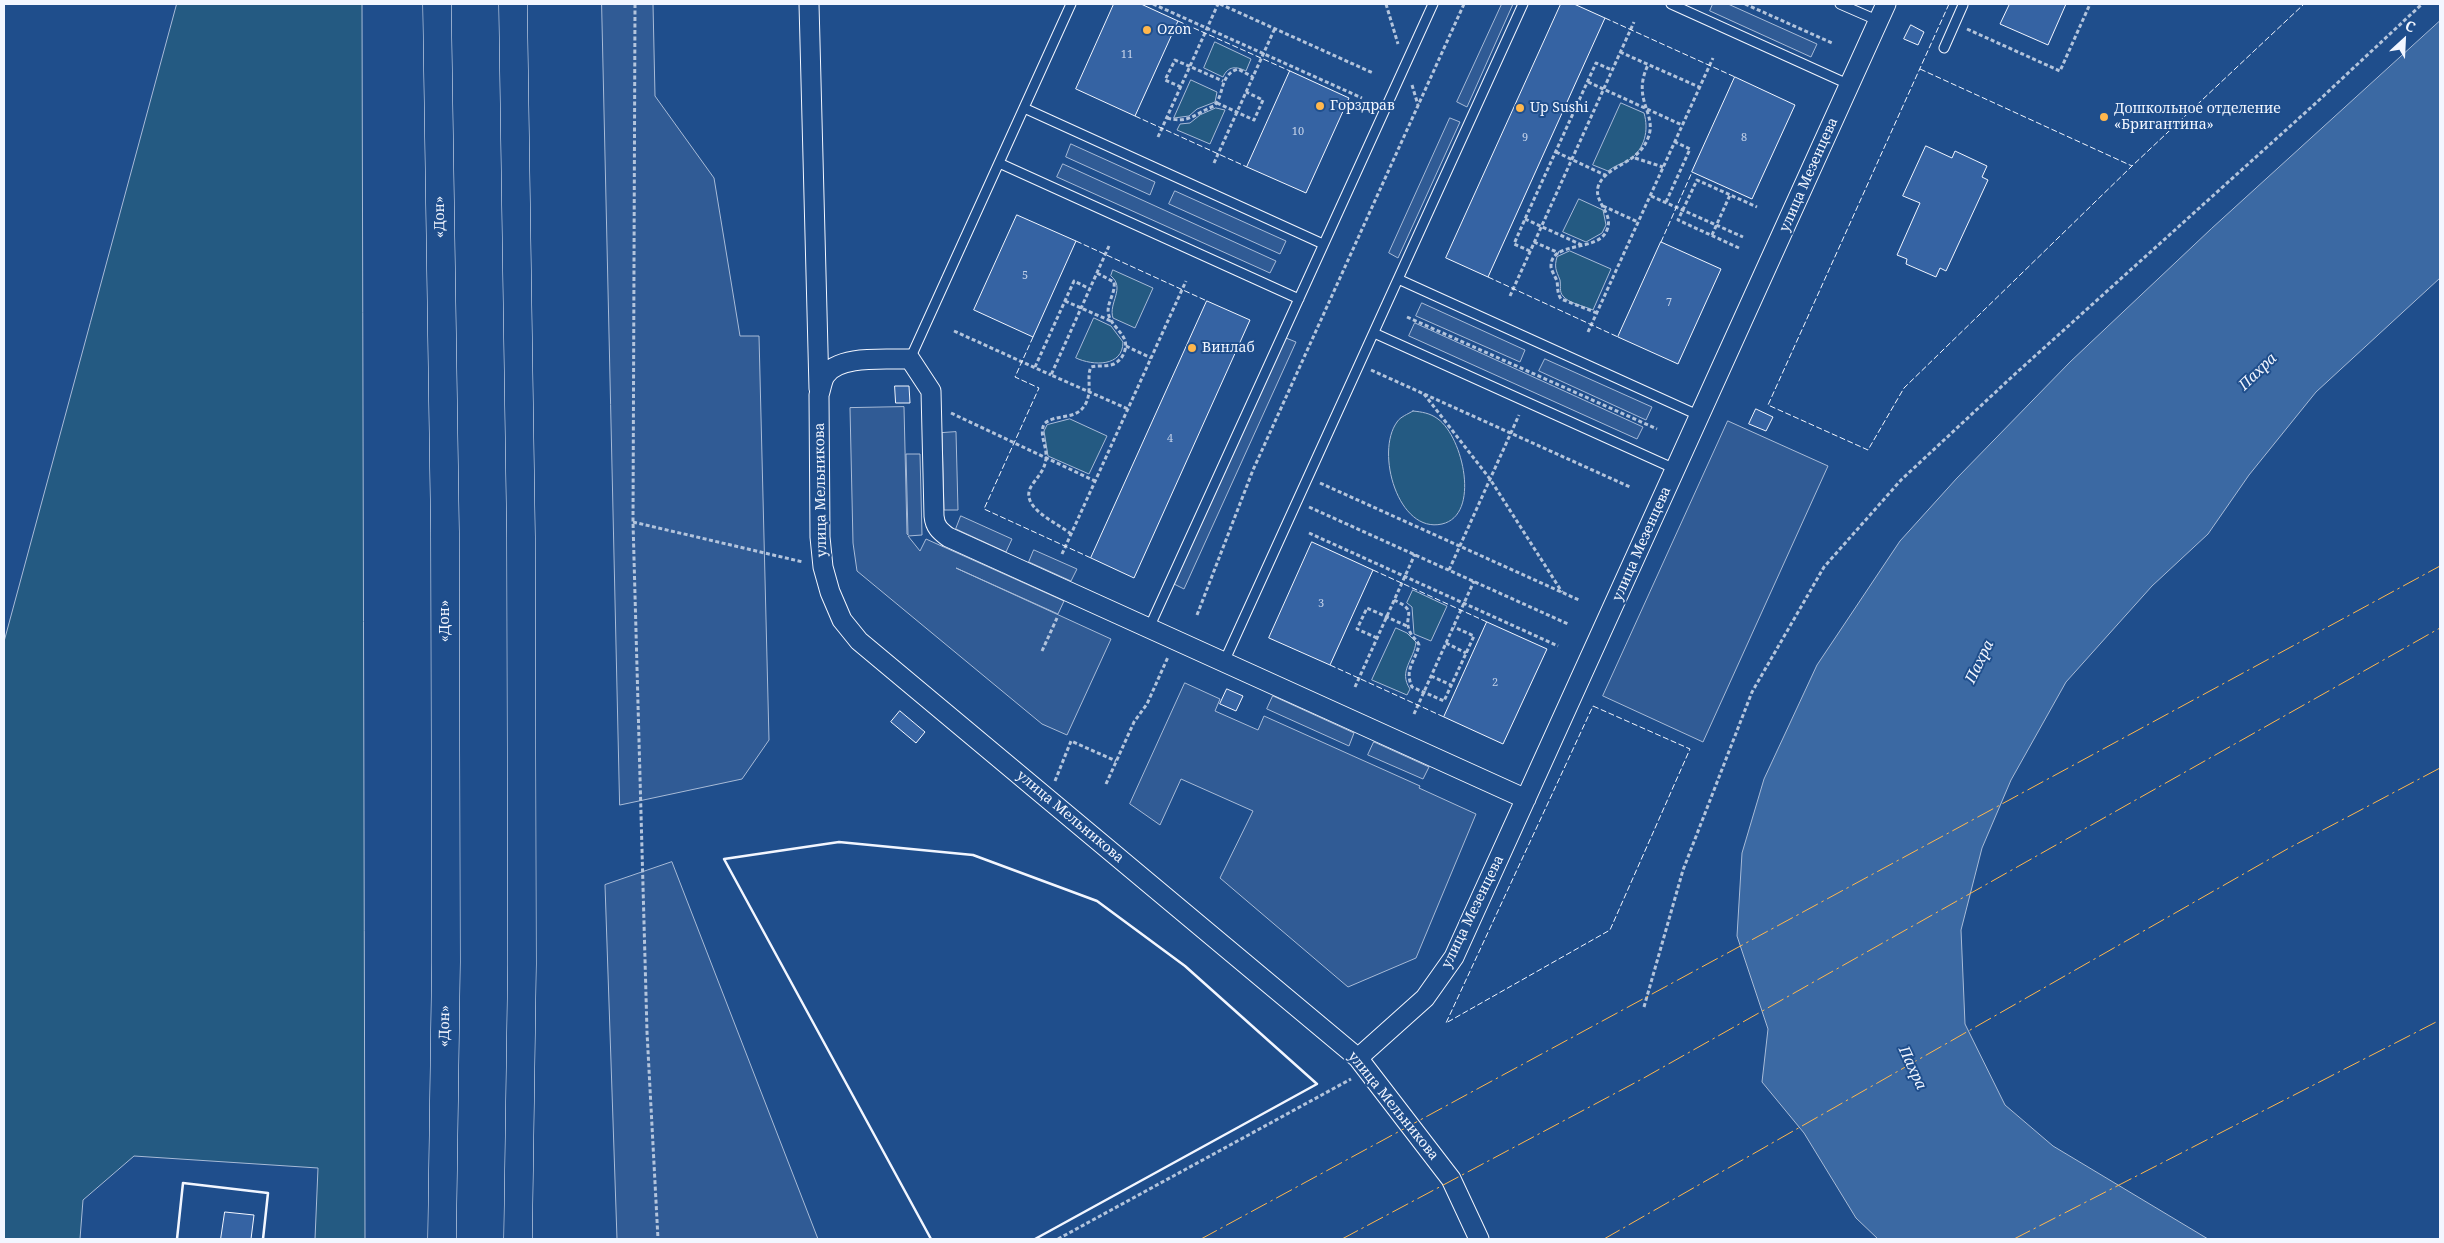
<!DOCTYPE html>
<meta charset="utf-8">
<style>
body{margin:0}
#map{position:relative;width:2444px;height:1243px;overflow:hidden;background:#1f4e8c;font-family:"Noto Serif",serif}
canvas{display:block}
.frame{position:absolute;inset:0;border:5px solid #f2f6ff;pointer-events:none}
.north{position:absolute;left:2379px;top:15px;width:50px;height:50px;-webkit-text-stroke:4px #1f4e8c;paint-order:stroke;rotate:25deg;font-size:14px;font-weight:700;line-height:20px;text-align:center;color:#f2f6ff}
.north::after{content:'';display:block;margin:auto;width:18px;height:22px;background:#f2f6ff;clip-path:polygon(50% 0,100% 100%,50% 72%,0 100%)}
</style>
<div id="map">
<canvas width="2444" height="1243"></canvas>
<div class="frame"></div>
<div class="north">С</div>
</div>
<script>
const c = document.querySelector('canvas').getContext('2d');
c.lineJoin = 'round';
function fill(path, color) { c.fillStyle = color; c.fill(path, 'evenodd'); }
function strokePath(path, color, width, dash) { c.strokeStyle = color; c.lineWidth = width; c.lineCap = dash ? 'butt' : 'round'; c.setLineDash(dash || []); c.stroke(path); }
function write(font, color, halo, rows, align = 'center') {
  c.font = font + ' "Noto Serif",serif'; c.lineWidth = 4; c.setLineDash([]); c.textBaseline = 'middle'; c.strokeStyle = halo; c.fillStyle = color; for (const [text, x, y, turn = 0] of rows) {
    c.save(); c.translate(x, y); c.rotate((+turn || 0) * Math.PI / 180); c.textAlign = isNaN(turn) ? turn : align; if (halo) c.strokeText(text, 0, 0); c.fillText(text, 0, 0); c.restore();
  }
}
const green = new Path2D(`
 M177 4H362L365 1239H315L318 1168 134 1156 83 1200 80 1239H4V642Z
 M1215 42 1251 59 1246 71C1236 66 1228 66 1223 77L1204 68Z
 M1191 80 1217 92 1215 102 1197 109 1189 116 1174 118Z
 M1621 103 1644 113C1649 130 1645 149 1629 160 1621 164 1614 166 1608 171L1593 165Z
 M1216 108 1225 110 1210 144 1177 130 1180 124 1190 123 1200 115Z
 M1579 199 1603 210 1606 225 1602 233 1586 242 1563 232Z
 M1570 251 1611 269 1593 310C1584 306 1568 303 1563 296 1559 292 1561 285 1560 280 1556 270 1554 267 1557 257Z
 M1113 270 1153 288 1135 328 1113 318C1108 303 1126 288 1111 276Z
 M1094 318 1111 326 1123 342C1123 367 1093 366 1076 358Z
 M1413 411C1422 412 1430 413 1438 419 1463 437 1481 515 1442 524 1398 534 1375 452 1397 422 1400 417 1408 414 1413 411Z
 M1070 419 1107 436 1089 474 1048 456 1044 431 1047 425Z
 M1413 590 1447 606 1431 641 1414 634 1412 607 1407 603Z
 M1396 628 1407 633 1416 642C1414 660 1398 671 1410 689L1407 695 1372 680Z`);
const parking = new Path2D(`
 M602 4H653L655 96 714 178 740 336H759L769 740 742 779 620 805Z
 M1502 4H1513L1467 107 1457 102Z
 M1713 4H1728L1817 44 1811 57 1710 11Z
 M1450 118 1460 122 1398 258 1389 253Z
 M1071 144 1155 182 1150 195 1066 157Z
 M1063 164 1276 261 1270 273 1057 177Z
 M1175 191 1286 241 1280 254 1169 204Z
 M1422 303 1525 350 1520 362 1416 316Z
 M1415 323 1643 427 1637 439 1409 336Z
 M1286 338 1296 342 1184 589 1174 584Z
 M1545 359 1652 407 1646 420 1539 371Z
 M904 407 907 534 908 535 906 454H920L922 535 908 536 920 551 926 539 1064 601 1058 614 956 568 1111 639 1067 735 1042 724 857 571 853 543 850 408Z
 M1728 421 1828 466 1703 742 1603 696Z
 M956 432 958 510H944L942 433Z
 M961 516 1012 539 1006 552 956 529Z
 M1034 550 1077 569 1071 581 1029 562Z
 M1185 683 1220 699 1215 711 1258 730 1264 716 1420 786 1419 788 1476 814 1416 958 1348 987 1220 878 1253 811 1181 779 1160 825 1130 804Z
 M1273 696 1354 733 1349 746 1267 709Z
 M1374 742 1429 767 1423 779 1368 755Z
 M672 862 818 1239H617L605 885Z`);
const water = new Path2D(`
 M2440 21V278L2316 392 2249 475 2208 534 2152 586 2066 682 2011 780 1982 848 1961 930 1965 1024 2005 1105 2053 1146 2208 1239H1878L1856 1218 1804 1133 1762 1082 1768 1029 1737 936 1742 853 1764 779 1817 665 1900 541 1957 478 2070 362 2211 229Z`);
const building = new Path2D(`
 M1114 4H1141L1178 21 1135 116 1076 89Z
 M1561 4H1574L1605 18 1488 277 1446 258Z
 M2007 4H2066L2048 45 2000 24 2009 5Z
 M1911 25 1924 32 1918 45 1904 39Z
 M1290 71 1349 98 1306 193 1247 167Z
 M1735 77 1795 105 1752 199 1692 172Z
 M1926 146 1952 158 1955 151 1987 166 1982 177 1988 180 1946 271 1940 268 1936 277 1906 264 1907 259 1897 255 1920 203 1903 196Z
 M1017 215 1076 241 1033 337 974 310Z
 M1661 242 1721 269 1678 364 1618 337Z
 M1207 301 1250 320 1134 578 1091 558Z
 M895 386H909L910 403H896Z
 M1756 409 1773 417 1766 431 1749 424Z
 M1312 542 1373 570 1330 665 1269 638Z
 M1487 622 1547 649 1503 744 1444 717Z
 M1227 689 1243 696 1236 711 1220 704Z
 M900 711 925 732 916 743 891 722Z
 M225 1212 254 1215 251 1239H221Z`);
const path = new Path2D(`
 M635 4 633 522 647 1032 658 1239
 M1153 4 1362 98
 M1220 4 1373 73
 M1386 4 1398 44
 M1745 4 1832 43
 M1967 29 2060 71 2090 4
 M1620 52 1699 87
 M1588 82 1682 125
 M1412 85 1418 105
 M1181 87 1165 80 1175 60 1223 81
 M1217 103 1254 120 1263 100 1246 92
 M1167 118C1189 124 1194 114 1214 106 1225 94 1219 75 1238 69L1253 77
 M1158 137 1218 4
 M1556 152 1607 176
 M1635 158 1663 167
 M1214 163 1275 28
 M1651 196 1743 237
 M1666 202 1690 149 1675 142
 M1603 206 1638 222
 M1525 219 1584 246
 M1712 235 1730 195
 M1534 242 1559 253
 M1109 246 1051 375 1128 409
 M1739 248 1678 220 1697 180 1757 207
 M1530 251 1514 244 1525 219 1596 63 1612 70
 M1510 296 1634 22
 M1065 301 1113 322
 M1597 313 1561 299C1557 293 1558 288 1557 281 1555 276 1552 272 1551 267 1550 240 1598 253 1607 230 1614 213 1594 203 1598 187 1605 165 1638 165 1648 138 1658 114 1631 100 1648 65
 M1407 317 1657 429
 M954 331 1051 375
 M1588 332 1713 58
 M1126 346 1151 358
 M1035 367 1074 281 1090 289
 M1371 370 1630 487
 M1424 394 1490 479 1562 592
 M951 413 1095 481
 M1320 483 1579 600
 M1309 507 1568 624
 M633 522 803 562
 M1309 533 1558 646
 M1071 534C1058 523 1017 507 1032 485 1038 476 1045 470 1046 458 1047 445 1039 436 1044 424 1056 413 1075 421 1085 405 1093 391 1086 377 1091 367 1098 365 1107 367 1114 364 1119 361 1122 358 1124 353 1131 336 1114 330 1109 316 1105 304 1116 294 1114 282L1097 273
 M1062 554 1186 281
 M1449 570 1519 415
 M1394 600C1420 612 1402 615 1410 632 1412 637 1417 640 1419 645 1415 662 1404 669 1412 687L1444 701 1474 636 1454 627
 M1197 615 1253 470 1464 4
 M1377 638 1357 629 1367 608 1409 627
 M1446 643 1466 653
 M1042 651 1057 618
 M1431 676 1451 685
 M1355 687 1415 554
 M1414 714 1474 581
 M1055 781 1071 741 1116 761
 M1106 784 1134 722 1147 704 1168 657
 M1644 1007 1683 870 1752 692 1824 567 1901 480 2015 374 2317 102 2422 4
 M1058 1239 1351 1079`);
const service = new Path2D(`
 M1671 4 1850 85
 M1840 4 1879 21
 M1944 48 1963 5
 M1024 108 1323 244
 M999 163 1299 299
 M1398 279 1700 416
 M1374 333 1675 469
 M910 359 1071 4
 M1149 628 1433 4
 M1224 662 1523 4`);
const minor = new Path2D(`
 M809 4 819 389
 M1358 1058 1425 998 1454 957 1886 4
 M1479 1239 1451 1179 1358 1058 859 641 842 620 830 592 823 567 820 537 819 395C821 389 822 381 825 376 838 354 887 360 910 359L931 391 934 516C935 527 940 531 948 537L1526 799`);
const motorway = new Path2D(`
 M437 4 445 532 446 962 442 1239
 M513 4 521 537 522 964 518 1239`);
const fence = new Path2D(`
 M1949 4 1768 405 1868 450 1904 388 2132 166 2304 4
 M1605 18 1735 77
 M1178 21 1290 71
 M1920 69 2132 166
 M1135 116 1247 167
 M1076 241 1207 301
 M1661 242 1692 172
 M1488 277 1618 337
 M1033 337 1015 377 1039 388 984 509 1091 558
 M1373 570 1487 622
 M1330 665 1444 717
 M1593 706 1690 749 1610 930 1446 1023Z`);
const wall = new Path2D(`
 M177 1239 183 1183 268 1193 263 1239
 M931 1239 724 859 839 842 973 855 1097 901 1185 966 1317 1084 1035 1239`);
const power = new Path2D(`
 M1201 1239 2440 566
 M1342 1239 1642 1079 2440 628
 M1604 1239 2289 848 2440 768
 M2014 1239 2440 1020`);
const markers = [
 [1147,30,5,"#ffb74d"],
 [1320,106,5,"#ffb74d"],
 [1520,108,5,"#ffb74d"],
 [2104,117,5,"#ffb74d"],
 [1192,348,5,"#ffb74d"]
];
const numberNames = [
 ["11",1127,55],
 ["10",1298,132],
 ["9",1525,138],
 ["8",1744,138],
 ["5",1025,276],
 ["7",1669,303],
 ["4",1170,439],
 ["3",1321,604],
 ["2",1495,683]
];
const poiNames = [
 ["Ozon",1157,30],
 ["Горздрав",1330,106],
 ["Up Sushi",1530,108],
 ["Дошкольное отделение",2114,109],
 ["«Бригантина»",2114,125],
 ["Винлаб",1202,348]
];
const streetNames = [
 ["улица Мезенцева",1809,175,-66],
 ["«Дон»",440,217,-91],
 ["улица Мельникова",821,490,-91],
 ["улица Мезенцева",1642,544,-66],
 ["«Дон»",445,621,-90],
 ["улица Мельникова",1070,817,40],
 ["улица Мезенцева",1473,912,-64],
 ["«Дон»",445,1026,-89],
 ["улица Мельникова",1393,1106,51]
];
const waterNames = [
 ["Пахра",2258,372,-44],
 ["Пахра",1980,662,-64],
 ["Пахра",1912,1068,65]
];
fill(green, '#245a82');
strokePath(green, '#a8bbd7', 1);
fill(parking, '#305b95');
strokePath(parking, '#a8bbd7', 1);
fill(water, '#3b69a3');
strokePath(water, '#a8bbd7', 1);
fill(building, '#3563a3');
strokePath(building, '#f2f6ff', 1);
strokePath(service, '#f2f6ff', 11);
strokePath(minor, '#f2f6ff', 21);
strokePath(motorway, '#f2f6ff', 29);
strokePath(path, '#b3c4dc', 3, [4, 2.5]);
strokePath(service, '#1f4e8c', 9);
strokePath(minor, '#1f4e8c', 19);
strokePath(motorway, '#1f4e8c', 28);
strokePath(fence, '#f2f6ff', 1, [6, 2.5]);
strokePath(wall, '#f2f6ff', 2.5);
strokePath(power, '#ffb74d', 1, [18, 4, 2.5, 4]);
for (const [x, y, r, color] of markers) { const dot = new Path2D(); dot.arc(x, y, r, 0, 2 * Math.PI); c.fillStyle = color; c.fill(dot); strokePath(dot, '#1f4e8c', 2); }
write('11px', '#c3d1e8', null, numberNames);
write('14px', '#f2f6ff', '#1f4e8c', poiNames, 'left');
write('14px', '#f2f6ff', '#1f4e8c', streetNames);
write('italic 15px', '#f2f6ff', '#1f4e8c', waterNames);
</script>
